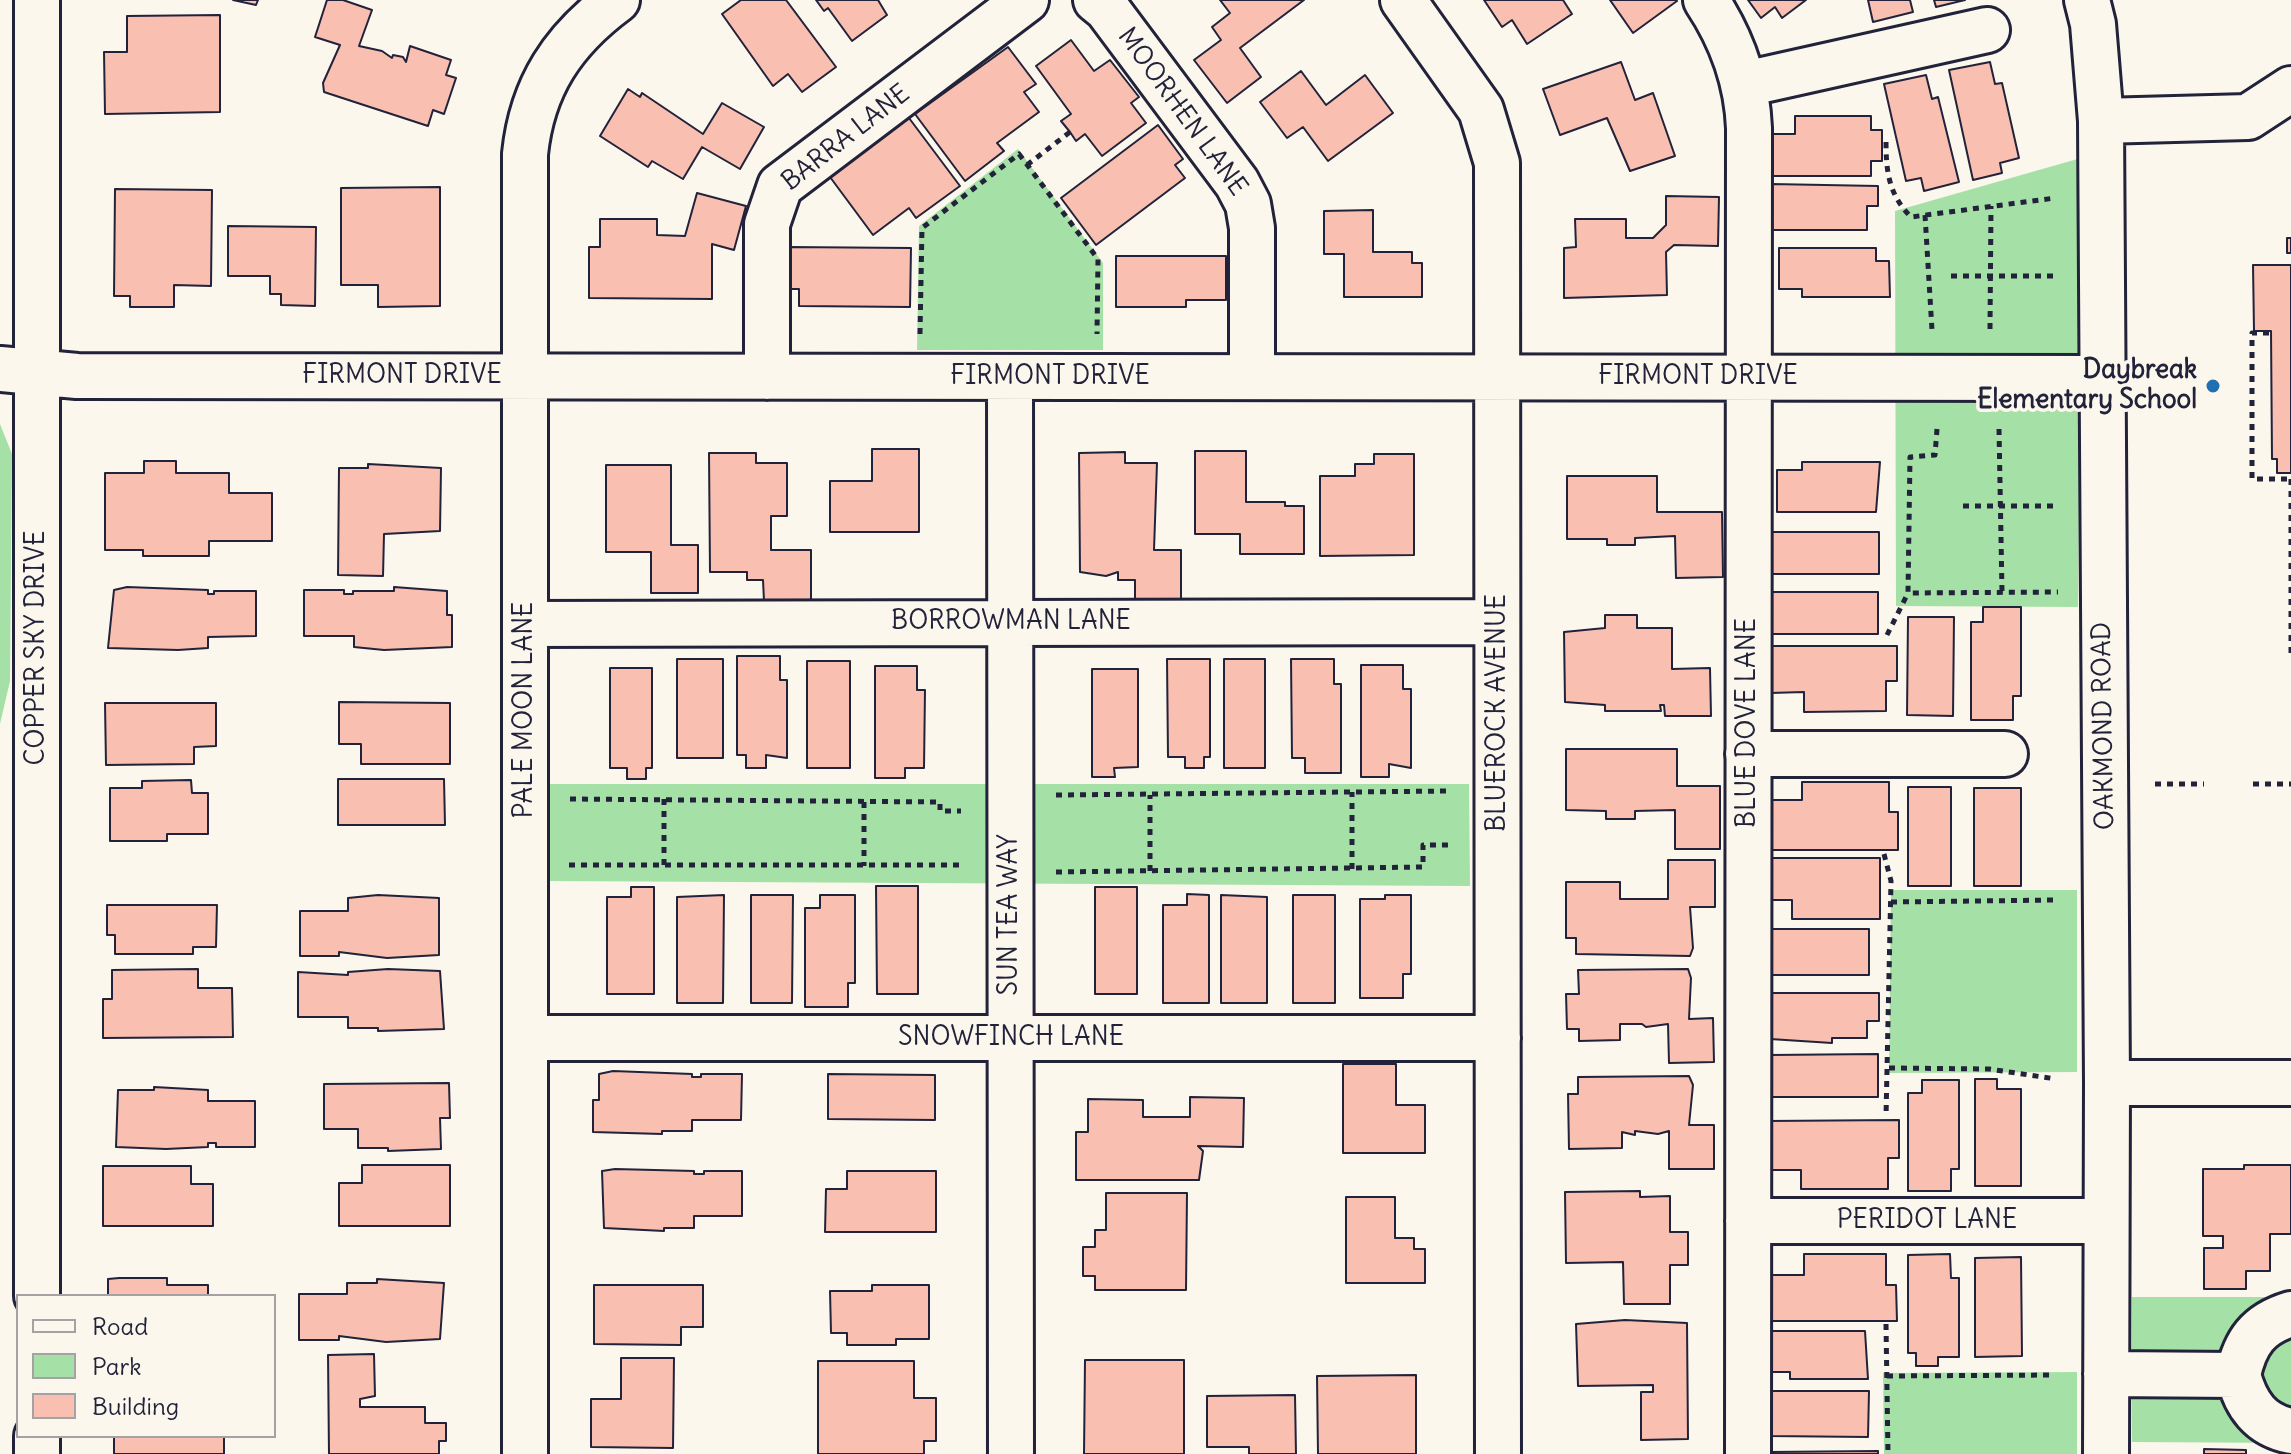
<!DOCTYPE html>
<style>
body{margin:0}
#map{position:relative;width:2291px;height:1454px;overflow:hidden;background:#fbf7ec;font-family:Delius,sans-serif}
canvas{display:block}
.legend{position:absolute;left:16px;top:1294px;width:260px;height:144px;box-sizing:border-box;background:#fbf7ec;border:2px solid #a4a2a5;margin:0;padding:10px 14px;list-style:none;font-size:24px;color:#22223b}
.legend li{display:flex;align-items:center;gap:16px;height:40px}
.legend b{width:40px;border:2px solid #a4a2a5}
</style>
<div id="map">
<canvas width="2291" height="1454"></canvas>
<ul class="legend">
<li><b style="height:10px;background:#fbf7ec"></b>Road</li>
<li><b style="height:22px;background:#a5e1a7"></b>Park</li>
<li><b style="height:22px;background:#f9bfb0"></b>Building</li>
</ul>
</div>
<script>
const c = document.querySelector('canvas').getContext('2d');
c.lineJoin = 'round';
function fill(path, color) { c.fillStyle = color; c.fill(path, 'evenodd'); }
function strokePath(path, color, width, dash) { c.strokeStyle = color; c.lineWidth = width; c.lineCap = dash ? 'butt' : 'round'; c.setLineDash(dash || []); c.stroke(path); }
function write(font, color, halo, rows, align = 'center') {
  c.font = font + ' Delius,sans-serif'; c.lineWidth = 7; c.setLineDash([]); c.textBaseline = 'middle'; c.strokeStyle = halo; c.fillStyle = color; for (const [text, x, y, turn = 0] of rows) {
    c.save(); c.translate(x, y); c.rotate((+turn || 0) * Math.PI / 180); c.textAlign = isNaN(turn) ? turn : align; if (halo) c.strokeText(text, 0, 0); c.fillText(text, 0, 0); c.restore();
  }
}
const green = new Path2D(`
 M1018 149 1103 263V350H917L919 226Z
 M2081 158 2078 607 1896 606 1895 211Z
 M0 424 12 454 10 681 0 724Z
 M549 784H1469L1470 886 549 881Z
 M1891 890H2077V1072L1889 1073Z
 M2132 1297H2291V1443L2132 1442Z
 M2077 1372V1454H1884L1883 1373Z`);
const building = new Path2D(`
 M233 0H258L256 5Z
 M327 0H343L372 10 359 46 382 51 392 58 393 55 403 57 406 62 410 46 451 60 446 75 456 78 444 114 433 110 428 126 324 92 323 83 340 45 315 37Z
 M741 0H786L836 67 802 92 788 74 773 86 722 14Z
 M816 0H878L887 15 852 41 828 8 824 11Z
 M1220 0H1304L1240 48 1261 77 1227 103 1194 60 1221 40 1212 27 1230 13Z
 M1484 0H1563L1572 14 1527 44 1512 20 1502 27Z
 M1610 0H1676L1677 1 1633 33Z
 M1748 0H1806L1782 18 1775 7 1761 18Z
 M1868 0H1910L1913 12 1873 22Z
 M1934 0H1965L1936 7Z
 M220 15V112L105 114 104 52H127V16Z
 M1071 40 1094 71 1110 60 1139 97 1131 103 1146 123 1102 156 1085 134 1076 141 1070 132 1061 121 1071 114 1036 66Z
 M1008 47 1036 84 1024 92 1039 112 997 143 1004 151 965 181 915 114Z
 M1621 62 1635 100 1653 93 1675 156 1630 171 1607 118 1560 135 1543 89Z
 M1990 62 1995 84 2002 83 2019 158 2000 163 2002 173 1973 180 1949 70Z
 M1301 71 1326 105 1365 75 1393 113 1328 161 1303 127 1287 138 1260 102Z
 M1926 75 1932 99 1938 97 1959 182 1924 191 1921 178 1906 181 1884 84Z
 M628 89 640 97 642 93 703 134 722 103 764 127 740 169 702 147 683 179 652 161 648 167 600 136Z
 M1795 116H1871V130H1882V161H1871V176H1773V134H1795Z
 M909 118 960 186 916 218 909 208 873 235 830 177Z
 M1158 125 1183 159 1175 165 1185 178 1096 245 1061 198Z
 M1771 184 1878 186V206H1867V230H1771Z
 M440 187V306L378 307V285H341V188Z
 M115 189 212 190 211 286 174 285V307H130V296H114Z
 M697 193 746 206 734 250 712 244V299L589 298V247H600V219H657V235L685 236Z
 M1666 196 1719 197 1718 246 1674 245 1666 252 1667 295 1564 298V248L1576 247 1575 219H1626V238H1653L1666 225Z
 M1373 210V252H1412V263H1422V297H1344V254H1324V211Z
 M228 226 316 227 315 306 281 305V294H270V276H228Z
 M2287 238H2291V253H2287Z
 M788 247 911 248 910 307 799 306V289H788Z
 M1779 248H1876V261H1889L1890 297H1802V289H1779Z
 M1116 256H1226V300H1186V307H1116Z
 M2253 265H2291V473H2277V459H2272L2271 331H2254Z
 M872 449H919V532H830V481H872Z
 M1195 451H1246V502H1285V506H1304V554H1240V534H1195Z
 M1125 452V463H1157L1154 550H1181V599L1135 600V580H1118V572L1106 576 1080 572 1079 453Z
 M709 453H756V463H787V516H771V550H811V601H764L763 580H747V572H710Z
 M1374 454H1414V555L1320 556V476H1355V464H1374Z
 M144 461H176V473H229V493H272V541H209V556H143V550H105V473H144Z
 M1802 462H1880L1876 512H1777V470H1802Z
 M368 464 441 468 440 531 384 534 383 576 338 575 339 468H368Z
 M606 465H671V545H698V593H651V552H606Z
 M1567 476H1657V512H1722L1723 577 1676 578 1675 536 1635 538V545H1607V539H1567Z
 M1770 532H1879V574H1770Z
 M127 587 208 590V594H214V591H256V636L208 637V648L178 650 108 648 114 590Z
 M394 587 447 591V615H452V647L384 650 354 647V636H304V590H344V594H353V591H394Z
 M1770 592H1878V634H1770Z
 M1983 607H2021V696H2013V720H1971V622H1983Z
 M1605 615H1637V628H1672V669L1710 668 1711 716H1665L1664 705H1660L1661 711H1605V705L1565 702 1564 632 1605 628Z
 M1908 617H1954L1953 716 1907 715Z
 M1770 646H1897V681H1886V711L1804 712V692L1770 693Z
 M737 656H780V680H787V758L766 755V768H746V755H737Z
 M677 659H723V758H677Z
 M1167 659H1210V757H1204V768H1185V757H1168Z
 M1224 659H1265V768H1224Z
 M1291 659H1334V684H1341V773H1305V758H1292Z
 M807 661H850V768H807Z
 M1361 665H1403V689H1411V768L1389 764V777H1361Z
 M875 666H917V690H925L924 768H905V778H875Z
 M610 668H652V768H646V779H627V768H610Z
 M1092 669H1138V767L1114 768 1115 777H1092Z
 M339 702 450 703V764H361V744H339Z
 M105 703H216V746L194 747V764L106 765Z
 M1566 749H1677V786H1720V849H1675V810L1635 811V819H1606V811L1566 810Z
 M338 779H444L445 825H338Z
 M191 780 192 793H208V834H167V841H110V788H142V781Z
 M1802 782H1889V812H1898V850H1768V800H1802Z
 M1908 787H1951V886H1908Z
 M1974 788H2021V886H1974Z
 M1770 858H1880V919H1792V900H1770Z
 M1668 860H1715V907H1690L1693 948 1690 956 1576 954V938H1566V882H1620V899H1668Z
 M876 886H918V994H877Z
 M631 887H654V994H607V897H631Z
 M1095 887H1137V994H1095Z
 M1187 894 1209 895V1003H1163V905H1187Z
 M378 895 439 898V955L387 958 339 952V956H300V911H348V898Z
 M724 895 723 1003H677V897Z
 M751 895H793L792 1003H751Z
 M820 895H855V983H848V1007H805V908H820Z
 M1221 895 1267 897V1003H1221Z
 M1293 895H1335V1003H1293Z
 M1385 895H1411V974H1403V998H1360V899H1385Z
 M107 905H217L216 947H193V954H115V935H107Z
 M1770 929H1869V975H1770Z
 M198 969V988H232L233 1037 103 1038V999H112V970Z
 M388 969 440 971 444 1029 378 1031V1028H348V1017H298V972L348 975V972Z
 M1688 969 1691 978 1689 1019 1713 1018 1714 1062 1669 1063 1668 1024 1646 1027 1642 1024H1620V1040L1579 1041V1029H1567L1566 994H1579L1578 970Z
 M1770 993H1879V1021H1867V1038H1832V1043L1770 1039Z
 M1878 1054V1097H1770V1055Z
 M1343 1064H1396V1105H1425V1153H1343Z
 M613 1071 692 1074V1077H701V1074H742L741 1120H692V1131H662V1134L593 1132V1100H599V1074Z
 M828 1074 935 1075V1120L828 1119Z
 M1689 1076 1693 1085 1689 1125H1714V1169H1669V1131L1658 1134 1635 1131V1135L1622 1132V1148L1569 1149 1568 1094H1578V1077Z
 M1975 1079H1997V1089H2021V1186H1975Z
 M1922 1080H1959V1169H1951V1191H1908V1093H1922Z
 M449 1083 450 1118H440L441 1149 388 1151V1148H358V1129H324V1084Z
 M154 1087 208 1090V1101H255V1147H216V1143H208V1147L166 1149 116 1147 118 1090H154Z
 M1190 1097 1244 1098 1243 1147 1198 1146 1203 1151 1199 1180H1076V1132H1088V1099L1143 1100V1117H1190Z
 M1899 1120V1158H1888V1189H1801V1170H1768V1121Z
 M362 1165H450V1226H339V1183H362Z
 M2244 1165H2291V1234H2270V1271H2246V1289H2204V1248H2223V1236H2203V1169H2244Z
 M103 1166H191V1184H213V1226H103Z
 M615 1169 694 1171V1174H704V1171H742V1216H694V1228H664V1231L604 1228 602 1171Z
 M847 1171H936V1232H825L826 1189H847Z
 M1640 1191V1197L1670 1196V1232H1688V1265H1670V1304H1624L1623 1262 1566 1263 1565 1192Z
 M1106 1193H1187L1186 1290H1095V1276H1083V1247H1095V1230H1106Z
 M1346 1197H1395V1238H1414V1249H1425V1283H1346Z
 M1804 1254H1886V1285H1896L1897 1321H1770V1275H1804Z
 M1950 1254 1951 1278H1959V1357H1938V1366H1916V1353H1908V1255Z
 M2021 1257 2022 1356 1975 1357V1258Z
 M119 1278H167V1285H208V1296H108V1279Z
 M377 1279 444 1283 440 1339 386 1342 339 1336V1340H299V1294H347V1283H377Z
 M594 1285H703V1327H681V1345L594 1344Z
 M872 1285H929V1339H896V1345H847V1333H831L830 1291H872Z
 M1625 1320 1687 1323 1688 1439 1641 1440V1392H1653V1385L1578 1386 1576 1324Z
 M1766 1331H1865L1868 1379H1790V1372H1766Z
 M374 1354 375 1396 360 1399V1407H425V1423H446V1441H439V1454H329L328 1355Z
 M621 1358H674L673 1448 591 1447V1399H621Z
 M1085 1360H1184V1454H1084Z
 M818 1361H914V1398H936V1441H924V1454H818Z
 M1416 1375V1454H1318L1317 1376Z
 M1770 1391H1869L1868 1437 1769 1436Z
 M1295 1395 1296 1454H1249V1447H1207V1396Z
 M114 1436H224V1454H114Z
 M2204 1449 2246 1450V1454H2204Z
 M1878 1451V1454H1770V1452Z`);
const path = new Path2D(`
 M1886 142C1886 172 1889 195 1911 217L2055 198
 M1027 165 1070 132
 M1925 215 1932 330
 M1951 276H2055
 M1990 329 1991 206
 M2269 333H2252V479H2291
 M920 334 922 228 1019 154 1098 259 1097 334
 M1937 429 1935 455 1910 457 1908 593 2058 592
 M1999 429 2002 592
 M2291 479V655
 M1963 506H2058
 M1887 635 1908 593
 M2155 784H2204
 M2253 784H2291
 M1056 795 1448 791
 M570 799 940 802V811H961
 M864 802V866
 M1884 854 1891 881 1886 1117
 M569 865H960
 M664 865V799
 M1352 869V792
 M1150 871V795
 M1056 872 1423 867V845H1448
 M1891 902 2057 900
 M1889 1068 1989 1069 2056 1079
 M1886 1324 1888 1454
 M1887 1376 2055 1375`);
const minor = new Path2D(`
 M37 0V1296
 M1096 0 1107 9 1237 183 1248 204 1252 228V377
 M1403 0 1481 110 1497 163 1498 1454
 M1706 0C1732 39 1747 81 1749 128L1748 1454
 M2087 0 2093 24 2101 121 2107 1083 2106 1454
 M1745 84 1987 30
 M2101 121 2248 117 2291 89
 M0 369 77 376 2101 378
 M767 377V224L780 186 1026 0
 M1010 377 1011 1454
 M525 624 1497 622
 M1748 754H2005
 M525 1038H1498
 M2107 1083H2291
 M1748 1221H2105
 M2106 1374 2238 1375C2246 1405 2260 1425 2291 1431
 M2238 1375C2245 1342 2258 1324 2291 1314
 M37 1436V1454
 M525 1454V154C532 86 563 40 617 0`);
const markers = [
 [2213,386,8,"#1f6fb2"]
];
const streetNames = [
 ["MOORHEN LANE",1182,112,54],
 ["BARRA LANE",846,138,-38],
 ["FIRMONT DRIVE",402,376],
 ["FIRMONT DRIVE",1050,377],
 ["FIRMONT DRIVE",1698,377],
 ["BORROWMAN LANE",1011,622],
 ["COPPER SKY DRIVE",37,648,-90],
 ["PALE MOON LANE",525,710,-90],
 ["BLUEROCK AVENUE",1498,713,-90],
 ["BLUE DOVE LANE",1748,723,-90],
 ["OAKMOND ROAD",2104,726,-91],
 ["SUN TEA WAY",1010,915,-90],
 ["SNOWFINCH LANE",1011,1038],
 ["PERIDOT LANE",1927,1221]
];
const poiNames = [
 ["Daybreak",2197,371],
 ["Elementary School",2197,401]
];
fill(green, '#a5e1a7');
fill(building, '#f9bfb0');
strokePath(building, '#22223b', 2);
strokePath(minor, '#22223b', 50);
strokePath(path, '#22223b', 5, [6, 6]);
strokePath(minor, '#fbf7ec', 44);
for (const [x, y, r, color] of markers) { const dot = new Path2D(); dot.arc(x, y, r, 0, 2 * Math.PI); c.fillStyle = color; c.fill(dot); strokePath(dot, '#fbf7ec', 3); }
write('26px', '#22223b', '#fbf7ec', streetNames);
write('bold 26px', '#22223b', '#fbf7ec', poiNames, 'right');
</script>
